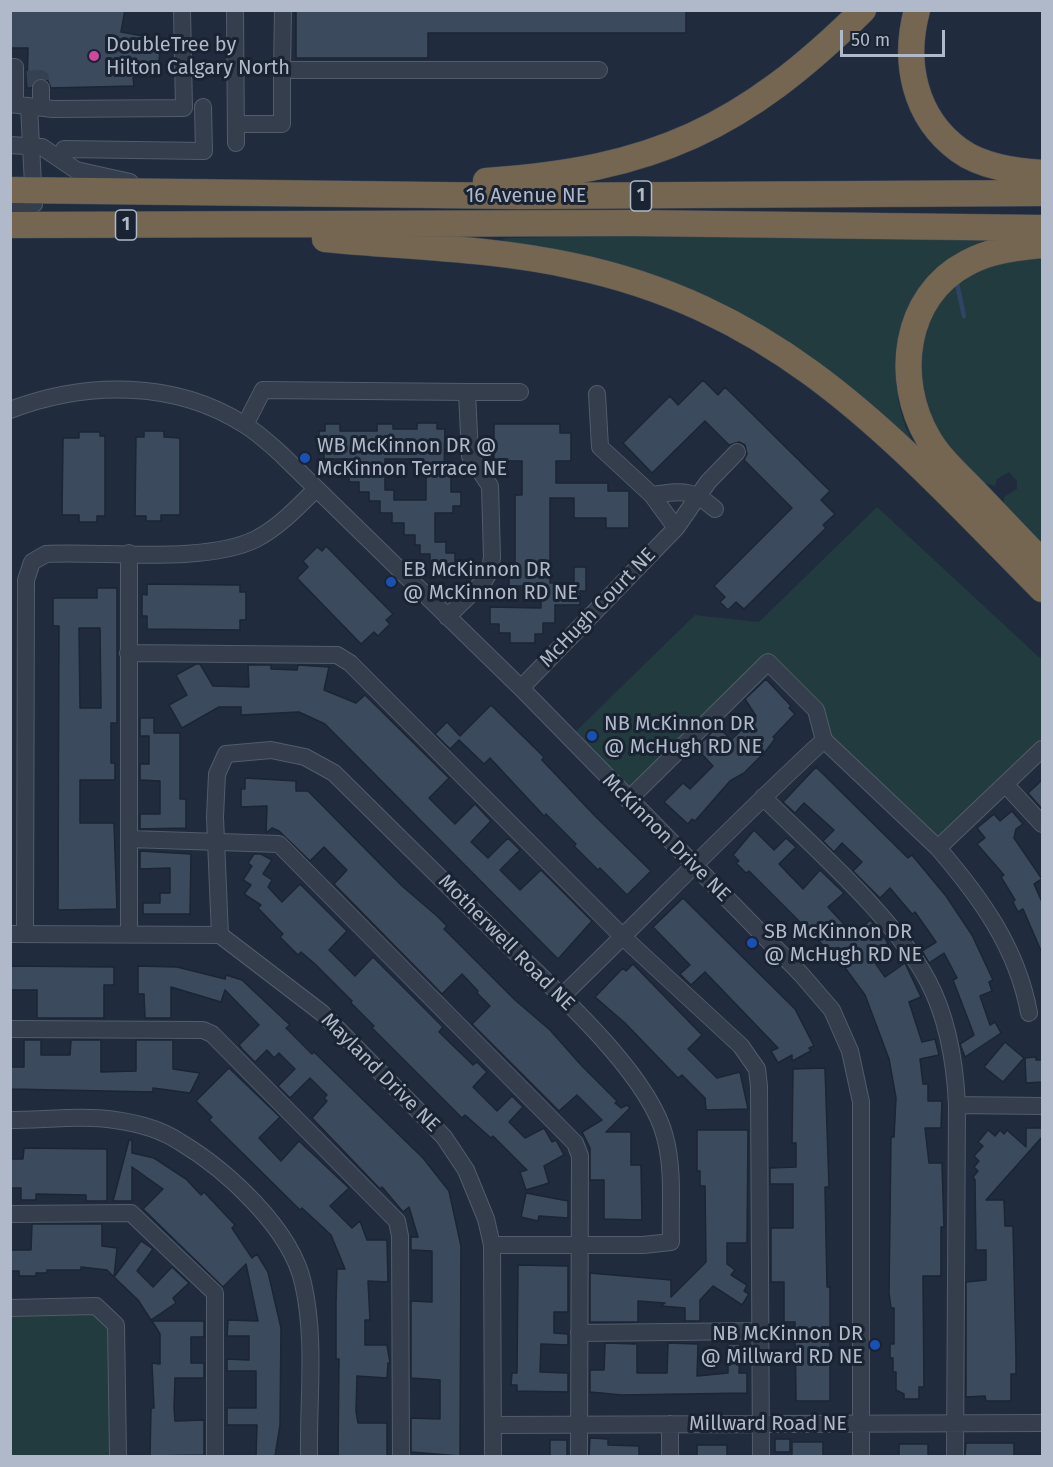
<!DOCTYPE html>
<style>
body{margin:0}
#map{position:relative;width:1053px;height:1467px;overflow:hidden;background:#202c3d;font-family:"Fira Sans",sans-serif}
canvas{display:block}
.frame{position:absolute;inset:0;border:12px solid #afb9c9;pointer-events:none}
.scale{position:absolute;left:840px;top:30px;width:105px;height:27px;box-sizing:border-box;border:3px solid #afb9c9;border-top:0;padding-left:8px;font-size:18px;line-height:21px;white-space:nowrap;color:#afb9c9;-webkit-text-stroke:4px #192332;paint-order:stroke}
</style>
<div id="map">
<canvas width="1053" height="1467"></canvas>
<div class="frame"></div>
<div class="scale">50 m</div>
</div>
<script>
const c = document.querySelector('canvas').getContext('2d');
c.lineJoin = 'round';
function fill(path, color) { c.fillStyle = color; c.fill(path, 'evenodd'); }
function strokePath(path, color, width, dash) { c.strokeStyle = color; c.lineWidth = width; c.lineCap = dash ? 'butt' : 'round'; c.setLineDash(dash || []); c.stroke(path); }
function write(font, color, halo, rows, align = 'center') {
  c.font = font + ' "Fira Sans",sans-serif'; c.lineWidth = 6; c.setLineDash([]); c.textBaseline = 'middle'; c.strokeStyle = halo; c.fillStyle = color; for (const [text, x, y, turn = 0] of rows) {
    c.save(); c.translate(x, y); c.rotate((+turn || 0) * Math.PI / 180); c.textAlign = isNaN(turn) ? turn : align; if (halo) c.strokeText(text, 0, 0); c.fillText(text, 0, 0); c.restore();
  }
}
const green = new Path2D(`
 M660 235 993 238 897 347C894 381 897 418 916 447L812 361 503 244V239L511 238Z
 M1042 251V550L1004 506V497L1017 489V481L1009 472 997 479 995 486 984 483 946 446 925 406 918 355 926 320 957 276Z
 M877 507 1042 660V749L938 848 824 740 816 710 768 662 628 800 568 739 695 615 759 622Z
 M96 1306 116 1325 118 1456H11L10 1308Z`);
const stream = new Path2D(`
 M956 279 964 316`);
const building = new Path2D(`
 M10 10H125L121 32 149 37V47L160 49 158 77H133L134 86 51 88 47 79 40 78 32 82 31 88H27L28 48H10Z
 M296 10H686V33H428V58H296Z
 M703 380 718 395 725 387 830 491 821 500 835 514 823 525 826 528 744 609 736 602 728 610 720 602 725 597 714 586 792 508 744 460 747 454 745 445 739 442 729 445 705 421 652 473 623 443 670 396 678 405Z
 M417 423H437V429H445L444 472H451V492H461V506H453V513H435V542H446V553H455V564H467V575H440V564H430V554H420V545H415V535H404V523H392V513H380V501H369V492H359V482H349V459H324V451H319V431H325V424H340V431H377V424H393V429H417ZM385 459H412V464H420V474H426V500H394V490H385Z
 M494 424H560V433H571V461H556V483H608V491H629V528H606V518H574V498H550V583H574V567H586V591H580V605H555V623H543V634H535V643H510V633H499V624H490V607L541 608V586H509V567H515V495H522V461H494Z
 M144 431H164V437L180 438V515H161V521H146V516H135L136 437H144Z
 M79 432H100V436H105V516H97V522H79V515H62L63 438H79Z
 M326 546 393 614 386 620 390 624 378 636 374 632 361 644 297 578 308 567 303 561 317 547 322 551Z
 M147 584 240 585V592H246V620H240V630L147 629V616H142V594L147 595Z
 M97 588H117V723H111V763H115V780H80V823H114L117 909 58 910 59 626H53V598H97ZM79 628H100L101 708H80Z
 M196 664H200L213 686 249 687 248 665H271V669L297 670 298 665 329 667 324 690 356 703 365 695 449 778 429 798 455 824 475 804 491 821 471 842 488 858 508 838 520 850 500 870 520 890 541 870 592 921 558 959 325 724 299 712 241 715V707H219L182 728 169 705 187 695 176 675Z
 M766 679 791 706 789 708 795 714 773 737 775 739 765 752 744 773 730 781 695 821 692 819 688 824 664 802 683 783 690 789 713 766 696 748 718 726 731 740 756 716 745 699Z
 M491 705 544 757 542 760 596 817 651 871 627 895 600 868 598 870 574 846 576 844 546 814 544 816 490 758 484 764 459 740 450 749 435 734 447 722 460 736Z
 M140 718H154V733H180V799H186V828L140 829V814H160V781L140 780V764H149V736H140Z
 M816 767 908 858 912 855 946 896 972 935 993 980 989 982 992 991 980 996 990 1025 995 1022 1001 1033 965 1057 960 1044 974 1035 953 980 957 978 944 953 929 963 922 951 936 942 915 912 912 914 890 888 880 898 853 871 862 862 842 843 834 852 823 841 834 830 804 803 795 813 783 802Z
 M245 778 296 781V791H308L402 886 437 916 447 926 444 929 515 1000 550 1030 581 1065 617 1101 615 1103 621 1108 627 1105 630 1108 606 1132H631V1165H641L642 1220 604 1219V1180H590V1148L582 1132 602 1120 577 1095 559 1111 472 1024 490 1006 477 993 478 991 462 974 442 994 334 884 347 870 324 847 310 861 279 831 272 828 266 833 267 806 241 807V789H245Z
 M1042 780V809L1028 793Z
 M1012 811 1023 824 1016 829 1014 838 1042 879 1034 884 1042 902V953L1023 909 1018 912 1013 902 1015 900 1001 877 1004 875 977 844 985 838 977 828 994 814 1000 821Z
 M754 830 774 850 786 838 796 847 779 864 803 889 820 870 844 893 828 907 854 935 870 920 878 929 888 943 871 957 885 977 905 963 921 997 909 1002 922 1042 935 1039 939 1055 920 1059 923 1084H928V1101H942L941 1128H925L929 1163H942L944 1227H941V1276H923L924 1387H919V1399H904V1394L896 1390V1372H893V1358H890V1344H894V1308H891L889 1293 891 1137H894L896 1098 889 1059 865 995 843 965 749 871 746 873 736 863 739 861 733 855Z
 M140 851 191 854 190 914H143V903H160V893H170V868L140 869Z
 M254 854H261L272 860 263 874 272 880 268 887 282 902 300 884 347 931 329 950 355 976 373 957 443 1027 439 1032 473 1065 477 1062 487 1072 473 1087 497 1111 512 1096 523 1107 509 1122 525 1138 544 1128 552 1142 556 1140 564 1155 544 1166 549 1183 526 1190 520 1172 527 1170 493 1136 491 1138 465 1115 462 1118 372 1028 374 1026 351 1003 352 1001 315 964 301 952 298 955 280 937 283 934 258 908 261 905 244 894 251 885 243 880 252 866 248 863Z
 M683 898 795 1009 814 1046 809 1048 811 1051 792 1061V1055L778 1063 771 1051 778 1048 705 972 691 985 680 974 690 965 653 927Z
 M633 964 702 1035 688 1049 717 1078 740 1072 748 1109 706 1110 705 1098 682 1075 678 1078 625 1023 595 997 623 968 626 971Z
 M10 966 114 967V985H104V1018H37V990H10Z
 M138 966 177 967 225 979 226 975 242 980 290 1025 286 1028 312 1054 314 1052 423 1158 449 1191 461 1246 460 1456 411 1452V1418L440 1419V1380L411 1378V1301L432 1302V1251L411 1250V1237H418L409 1207 403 1212 382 1187 380 1189 312 1118 327 1101 324 1098 327 1095 310 1078 290 1098 278 1086 295 1069 279 1053 274 1058 267 1050 255 1062 243 1050 239 1045 259 1025 225 990 221 1002 171 987V1018H145L144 994H138Z
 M24 1040H41V1055H70L71 1040H101V1072L136 1071V1040H173V1069L200 1073 190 1093 153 1088V1092L10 1089V1067H24Z
 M1005 1042 1024 1058 1003 1082 984 1067Z
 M1036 1057V1060H1042V1082L1026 1083 1025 1058Z
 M229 1068 280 1117 259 1138 281 1161 299 1141 349 1188 330 1206 352 1228 360 1221 367 1240H387L388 1282 368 1281 370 1320H365V1345H387L390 1363H388L387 1378 357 1376 356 1411 358 1423H387V1456H338L339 1359H336V1303L337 1269H345L331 1235 302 1208 300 1210 209 1120 212 1117 196 1101Z
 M825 1068 829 1187H825L827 1287H830V1401H796L795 1322H784V1282H771V1228H793V1184H770V1168L796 1167V1143H792L793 1069Z
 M1026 1128H1042V1137L986 1200H1004L1005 1226H1013L1016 1357V1374H1011V1401H986L985 1396 966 1397V1282L986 1280V1250H976L975 1180 973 1177 978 1171 974 1167 979 1161 974 1156 983 1146 978 1142 988 1130 995 1136 1000 1130 1004 1134 1007 1130 1026 1147Z
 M697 1130H748L747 1243H727V1264L735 1270 731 1275 747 1285 744 1291 749 1294 742 1305 713 1286 700 1300V1321H685V1308L661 1306 665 1303 638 1301V1322H590V1273L671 1280V1297L706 1262 705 1186H700V1171H697Z
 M129 1140H132V1153L154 1158 186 1179 201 1195 204 1192 235 1225 232 1228 252 1258 257 1254 268 1272 281 1328 280 1425 275 1456H256L257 1425H227V1408H256V1371H227V1359L249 1360V1336H227L228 1320 258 1321 246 1264 223 1287 143 1209 163 1189 132 1167V1201H113Z
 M24 1148 107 1149V1201H86V1195L36 1194V1200H21V1188H10V1159H23Z
 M526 1193 568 1201V1218L539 1216 538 1221 521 1217Z
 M32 1224H102V1246L117 1248 114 1277 107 1270 81 1267V1270H47V1273H36V1276H19V1271H10V1250H31Z
 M141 1241 153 1249 137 1271 153 1287 172 1267 189 1283 173 1298 176 1303 151 1320 138 1300 114 1277Z
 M518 1265 568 1266V1312H554V1333L568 1334V1345L541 1344 540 1372 568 1373V1392L517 1391V1385H511L512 1373H517Z
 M152 1321H204V1337H191V1363H204V1378H175L174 1408 175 1421 204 1420V1455L150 1456 151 1408H154L152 1363 160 1364V1334Z
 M605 1343 637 1344V1373H667L668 1343 698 1344 697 1376 728 1373V1344H740L739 1373H747V1393L622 1395 590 1392V1370H604Z
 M590 1438 608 1439V1445L639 1446V1456H589Z
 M775 1439H790V1452H775Z
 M550 1440H567V1456H550Z
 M792 1442H823V1456H792Z
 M966 1443H1014V1456H965Z
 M899 1444H928V1456H899Z
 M697 1445H727V1456H697Z`);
const minorTunnel = new Path2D(`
 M27 79 41 78V88`);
const minor = new Path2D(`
 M235 10 236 143
 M10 67H15V104
 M282 70 283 10
 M41 88V107
 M10 104 53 109 184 108 182 10
 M236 124H282V70H599
 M10 145 42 147 76 170 130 182
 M64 149 204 151 203 107
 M10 210H23L34 204 29 106
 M467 392H520
 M597 394 600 447 652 495C682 491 691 488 715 509
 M10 410C86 381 175 380 245 425 258 433 270 444 281 454L521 688 801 974 832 1010 850 1051 861 1102V1456
 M245 425 263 390 467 392 470 456 490 486 492 557 490 571 484 581 447 617
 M652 495 676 528
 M129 553V935
 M128 653 337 655 350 663 623 937 741 1046 757 1069 759 1086 761 1456
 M521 688 676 528 708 482 737 452
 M1005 784 1042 824
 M763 797C814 848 895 918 928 981 948 1019 955 1062 957 1105L955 1456
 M628 800 768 662 816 710 824 740
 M130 839 279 844 575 1143 580 1156 579 1456
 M938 848C980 897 1017 947 1029 1013
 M10 934 220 935 322 1013 444 1137 466 1170 486 1219 492 1245 493 1456
 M25 934 26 580 32 562 46 554C105 551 206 564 256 539 279 527 298 507 316 489
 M220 935 215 817 217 774 226 754 271 750 305 757 334 773C389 827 444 882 499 936 548 984 649 1072 665 1137 674 1170 670 1208 671 1242L643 1245H492
 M561 997C649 912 734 823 824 740L938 848 1042 749
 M10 1029 203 1030 212 1034 397 1221 400 1236 401 1456
 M957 1105 1042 1106
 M10 1120C43 1120 84 1115 115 1120 137 1123 162 1130 180 1142 227 1170 291 1229 303 1283 316 1339 308 1400 309 1456
 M10 1214 131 1213 215 1293V1456
 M10 1308 96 1306 116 1325 118 1456
 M579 1333 761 1331
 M670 1424V1456
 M493 1425 1042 1423`);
const highway = new Path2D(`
 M917 10C903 62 914 117 959 150 982 167 1016 171 1042 173
 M486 181C653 170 744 128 863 10
 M10 190 519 196 1042 193
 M10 225 633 223 1042 228
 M325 239C408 247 491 248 573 266 786 311 897 443 1042 589
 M1042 245C1016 248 991 250 967 263 903 296 894 380 928 438 940 459 959 475 976 493 998 516 1020 539 1042 562`);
const markers = [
 [94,56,6,"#d1479c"],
 [305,458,6,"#1a4fb4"],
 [391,582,6,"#1a4fb4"],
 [592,736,6,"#1a4fb4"],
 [752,943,6,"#1a4fb4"],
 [875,1345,6,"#1a4fb4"]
];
const shields = [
 [641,196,21],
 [126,225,21]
];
const shieldNames = [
 ["1",641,196],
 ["1",126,225]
];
const poiNames = [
 ["DoubleTree by",106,45],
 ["Hilton Calgary North",106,68],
 ["WB McKinnon DR @",317,446],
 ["McKinnon Terrace NE",317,469],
 ["EB McKinnon DR",403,570],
 ["@ McKinnon RD NE",403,593],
 ["NB McKinnon DR",604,724],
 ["@ McHugh RD NE",604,747],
 ["SB McKinnon DR",764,932],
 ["@ McHugh RD NE",764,955],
 ["NB McKinnon DR",863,1334,"right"],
 ["@ Millward RD NE",863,1357,"right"]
];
const streetNames = [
 ["16 Avenue NE",526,196],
 ["McHugh Court NE",598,608,-46],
 ["McKinnon Drive NE",666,838,45],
 ["Motherwell Road NE",506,943,45],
 ["Mayland Drive NE",380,1073,45],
 ["Millward Road NE",768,1424]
];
fill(green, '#223b3e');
strokePath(stream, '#304564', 4.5);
fill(building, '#3b4a5d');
strokePath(building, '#1b2534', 1.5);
strokePath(minorTunnel, '#354152', 16, [16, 8]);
strokePath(minor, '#525c6b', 18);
strokePath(highway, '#3f4958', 27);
strokePath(minor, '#343e4d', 16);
strokePath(highway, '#746650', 26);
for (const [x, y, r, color] of markers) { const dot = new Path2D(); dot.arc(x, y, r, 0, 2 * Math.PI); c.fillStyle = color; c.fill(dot); strokePath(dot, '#192332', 2); }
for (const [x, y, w] of shields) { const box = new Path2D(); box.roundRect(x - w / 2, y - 15, w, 30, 4.5); c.fillStyle = '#192332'; c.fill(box); strokePath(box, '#afb9c9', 1.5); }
write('bold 18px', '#afb9c9', null, shieldNames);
write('20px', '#afb9c9', '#192332', poiNames, 'left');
write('20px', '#afb9c9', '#192332', streetNames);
</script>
